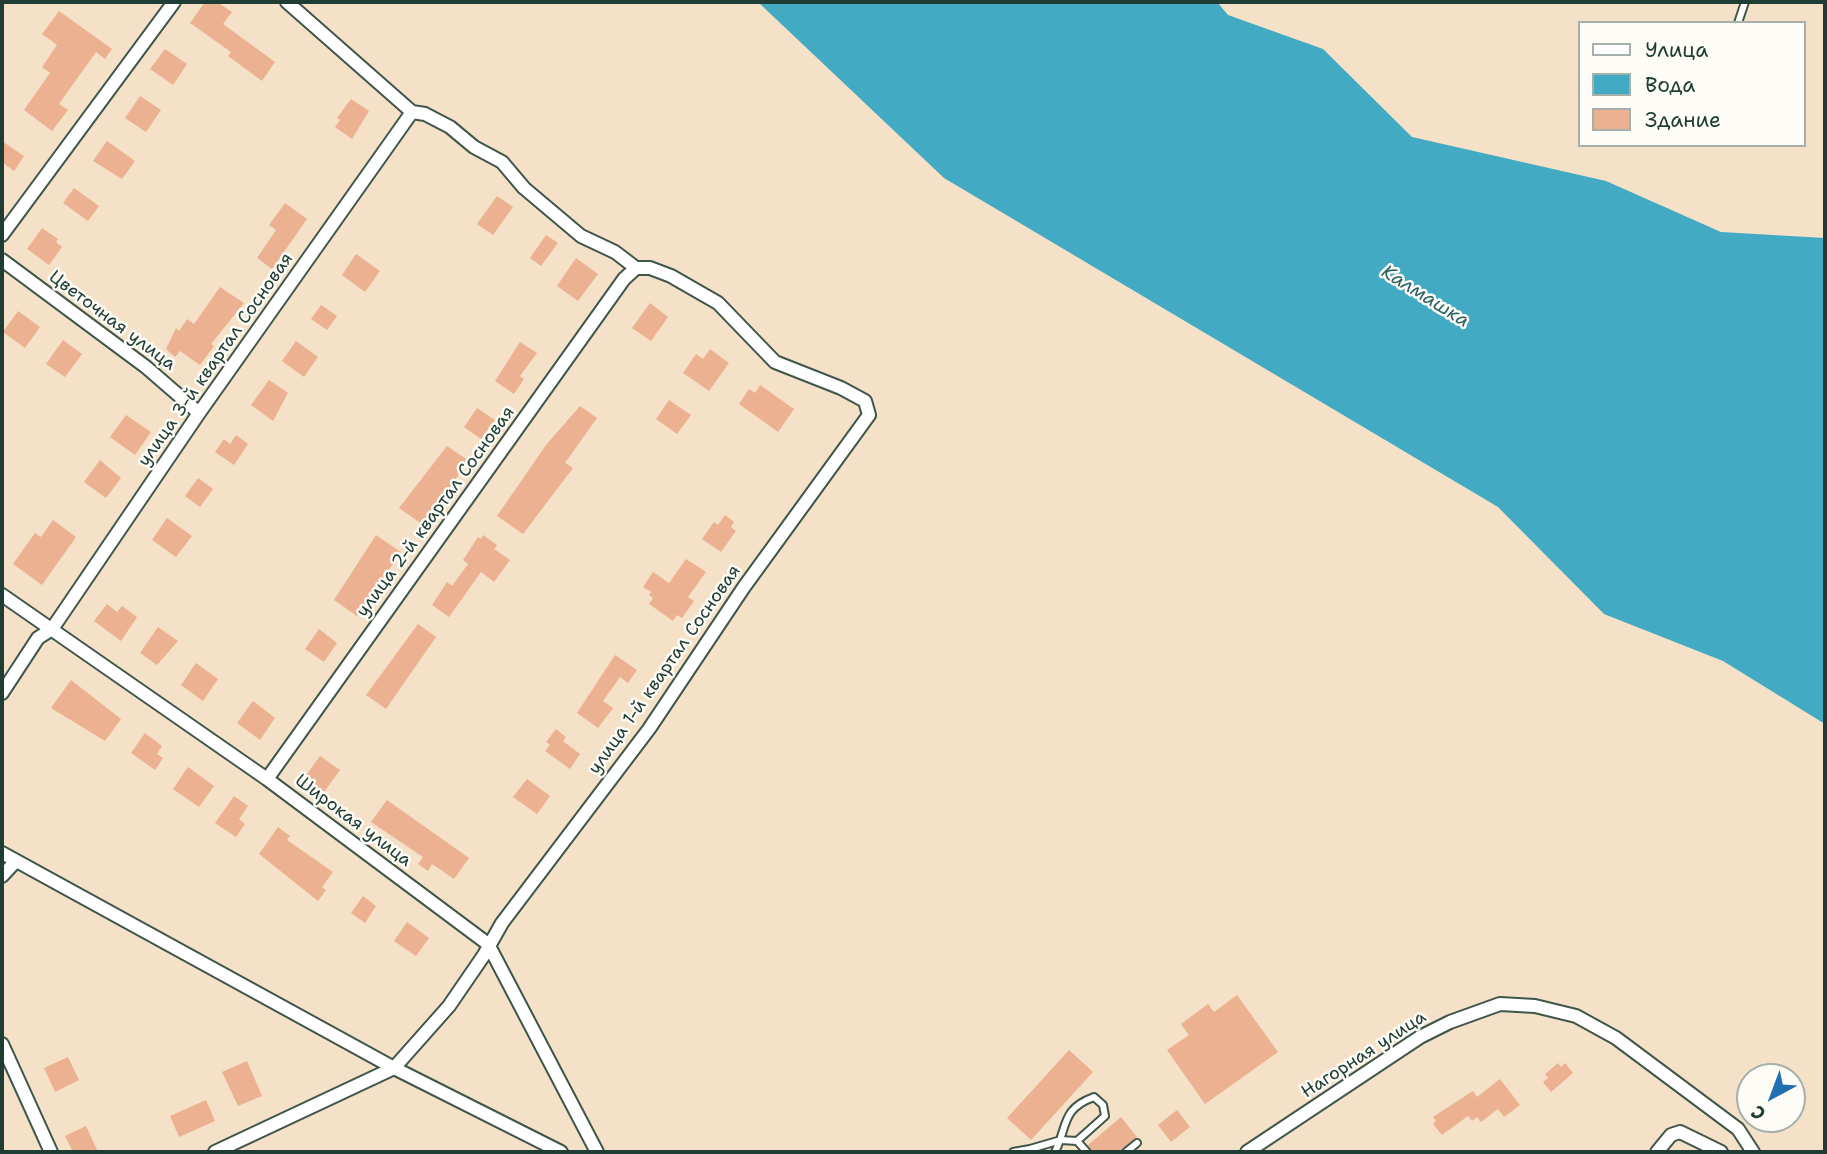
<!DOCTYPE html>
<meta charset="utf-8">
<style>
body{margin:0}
#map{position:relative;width:1827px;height:1154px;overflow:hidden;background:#f5e1c7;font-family:"Shantell Sans",sans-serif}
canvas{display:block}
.frame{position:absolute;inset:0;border:4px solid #1f3d34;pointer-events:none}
.legend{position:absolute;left:1578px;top:21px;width:228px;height:126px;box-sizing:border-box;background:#fdfcf7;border:2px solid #a4b0a9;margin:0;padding:9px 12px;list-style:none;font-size:21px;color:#1f3d34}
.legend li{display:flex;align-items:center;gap:14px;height:35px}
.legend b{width:35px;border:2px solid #a4b0a9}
.north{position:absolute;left:1736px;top:1063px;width:70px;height:70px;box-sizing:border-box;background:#fdfcf7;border:2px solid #a4b0a9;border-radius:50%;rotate:221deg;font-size:19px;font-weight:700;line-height:28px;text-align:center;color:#1f3d34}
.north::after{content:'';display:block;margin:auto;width:24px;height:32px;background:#1f6fb2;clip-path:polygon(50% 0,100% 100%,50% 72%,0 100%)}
</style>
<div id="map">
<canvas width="1827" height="1154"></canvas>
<div class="frame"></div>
<ul class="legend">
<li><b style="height:9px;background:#fff"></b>Улица</li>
<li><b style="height:19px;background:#42aac2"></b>Вода</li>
<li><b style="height:19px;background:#ebb191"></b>Здание</li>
</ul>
<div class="north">С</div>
</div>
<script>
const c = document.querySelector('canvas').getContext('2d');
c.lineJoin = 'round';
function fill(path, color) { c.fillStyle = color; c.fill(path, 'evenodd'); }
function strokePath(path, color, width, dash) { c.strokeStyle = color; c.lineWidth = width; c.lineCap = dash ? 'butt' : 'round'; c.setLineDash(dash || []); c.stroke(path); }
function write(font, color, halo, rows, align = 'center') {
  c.font = font + ' "Shantell Sans",sans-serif'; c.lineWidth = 5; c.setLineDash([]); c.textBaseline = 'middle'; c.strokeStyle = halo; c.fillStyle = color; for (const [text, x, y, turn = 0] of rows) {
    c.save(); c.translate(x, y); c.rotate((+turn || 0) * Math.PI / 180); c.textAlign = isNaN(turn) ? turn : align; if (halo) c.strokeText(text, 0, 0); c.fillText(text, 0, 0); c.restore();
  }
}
const water = new Path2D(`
 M758 2H1217L1228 15 1323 49 1412 137 1606 181 1721 232 1825 238V724L1723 661 1604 614 1498 507 944 178Z`);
const building = new Path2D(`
 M205 2H217L232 12 223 24 275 62 262 81 228 56 231 52 190 23Z
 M59 11 112 49 105 59 96 52 59 104 68 110 52 131 24 110 50 73 42 67 57 45 42 34Z
 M165 49 187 64 173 85 150 69Z
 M140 96 161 110 146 132 125 118Z
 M351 99 369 111 352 139 335 127 340 120 337 118Z
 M2 141 24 156 14 171 2 162Z
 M107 141 135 161 122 179 93 161Z
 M74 188 99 206 88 221 63 203Z
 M497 196 513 207 493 235 477 224Z
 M285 203 307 219 272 269 257 258 276 230 269 225Z
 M42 228 58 239 56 242 62 247 49 265 27 249Z
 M546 235 558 243 541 266 530 258Z
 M356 254 380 271 365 292 342 275Z
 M576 258 598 274 578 301 557 286Z
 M220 287 244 303 211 344 214 346 200 365 180 351 175 357 166 349 176 328 179 331 187 319 194 324Z
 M650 303 668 317 651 341 632 328Z
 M321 305 337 316 327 330 311 319Z
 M18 311 40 327 25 348 3 332Z
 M63 340 82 354 65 377 46 364Z
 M296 341 318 357 304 377 282 361Z
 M520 342 537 353 520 376 524 379 514 394 495 381Z
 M710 349 729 363 709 391 683 373 696 354 703 359Z
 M269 380 288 393 273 421 251 405Z
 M760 385 794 409 778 432 739 404 749 389 755 393Z
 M669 400 691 415 677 434 656 419Z
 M580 406 597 418 565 463 573 468 523 534 497 516 546 445Z
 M477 408 495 420 481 439 464 427Z
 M126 415 151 432 135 455 110 437Z
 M236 435 248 444 234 465 215 452 224 439 230 444Z
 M447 446 469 461 422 524 399 508Z
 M100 460 121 478 106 498 84 482Z
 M198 478 213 489 200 507 185 496Z
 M725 515 734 522 731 527 736 531 721 552 702 539 714 522 718 525Z
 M167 518 192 536 176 557 152 540Z
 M53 520 76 537 42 585 13 564 35 533 41 537Z
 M376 535 401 552 357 616 334 600Z
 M483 535 497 545 494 549 510 560 494 582 481 572 449 617 432 605 447 582 452 586 468 564 463 560 478 537 481 539Z
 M686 559 706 572 688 597 694 601 682 618 677 615 673 621 649 604 653 598 649 595 651 592 643 587 653 572 669 583Z
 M107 604 117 612 122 606 137 617 121 641 94 621Z
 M418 624 436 637 386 709 366 695Z
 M158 627 178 641 157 665 140 653Z
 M319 629 337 643 324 662 305 649Z
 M615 655 637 670 628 683 620 677 603 701 613 708 598 728 577 713Z
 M196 663 218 679 203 701 181 685Z
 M71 680 121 719 105 741 51 708Z
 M253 701 275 718 260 740 237 723Z
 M556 729 566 737 563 741 580 754 570 769 545 751 550 745 546 742Z
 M145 733 162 746 157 754 163 758 155 770 131 753Z
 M320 756 340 770 324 792 304 778Z
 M188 767 214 786 199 807 173 789Z
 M527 779 550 796 537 814 513 797Z
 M234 796 248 806 239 819 245 824 236 837 215 823Z
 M387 800 469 858 454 879 432 864 428 871 418 864 423 857 371 822Z
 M278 827 290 836 287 840 333 872 322 887 326 890 318 901 259 854Z
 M363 896 376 906 365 923 351 913Z
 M407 922 429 938 416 956 394 941Z
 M1237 995 1278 1052 1205 1104 1167 1050 1189 1035 1181 1024 1208 1004 1214 1012Z
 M1069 1050 1093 1072 1031 1140 1007 1118Z
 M68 1057 79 1080 55 1092 44 1068Z
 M247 1061 262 1096 238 1106 222 1072Z
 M1558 1063 1561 1067 1565 1063 1573 1073 1551 1092 1543 1082 1548 1078 1545 1074Z
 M1500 1079 1520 1105 1504 1117 1498 1109 1481 1122 1477 1117 1472 1121 1468 1116 1442 1135 1433 1124 1436 1121 1433 1117 1473 1091 1477 1097Z
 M206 1100 215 1121 179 1137 170 1116Z
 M1177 1110 1190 1127 1171 1142 1158 1125Z
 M1121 1117 1137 1137 1120 1152H1093L1088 1145Z
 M86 1126 98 1152H73L65 1136Z`);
const service = new Path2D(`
 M1738 23 1745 2
 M1030 1149 1061 1140 1077 1141
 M1013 1152 1030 1149 1033 1152
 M1055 1152C1068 1126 1061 1109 1094 1097L1103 1105 1105 1116 1077 1141 1087 1152
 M1126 1152 1137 1143`);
const minor = new Path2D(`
 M2 235 174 2
 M2 260 146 367 199 413
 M2 595 267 779 488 944 597 1152
 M2 693 38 638 52 629 199 413 412 112
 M267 779 624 279 636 268
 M2 853 394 1068 561 1152
 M2 876 16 861
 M2 1044 51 1152
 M215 1152 394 1068 449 1006 484 955 502 923 649 729 744 587 869 415 865 401 841 388 775 362 718 303 671 276 650 268H636L615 252 581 236 524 188 502 162 474 147 450 127 425 114 412 112 287 2
 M1247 1152 1420 1037 1450 1022 1500 1004 1535 1006 1576 1016 1616 1038 1738 1129 1753 1152
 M1657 1152 1671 1135 1680 1132 1721 1152`);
const streetNames = [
 ["Цветочная улица",112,321,37],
 ["улица 3-й квартал Сосновая",216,360,-55],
 ["улица 2-й квартал Сосновая",436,512,-54],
 ["улица 1-й квартал Сосновая",665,670,-55],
 ["Широкая улица",353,821,37],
 ["Нагорная улица",1364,1055,-33]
];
const waterNames = [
 ["Калмашка",1425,297,32]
];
fill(water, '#42aac2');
fill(building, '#ebb191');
strokePath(service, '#3f564a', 10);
strokePath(minor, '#3f564a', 16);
strokePath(service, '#fff', 6);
strokePath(minor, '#fff', 12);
write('18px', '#1f3d34', '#fdfcf7', streetNames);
write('italic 19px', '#2b6366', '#fdfcf7', waterNames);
</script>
